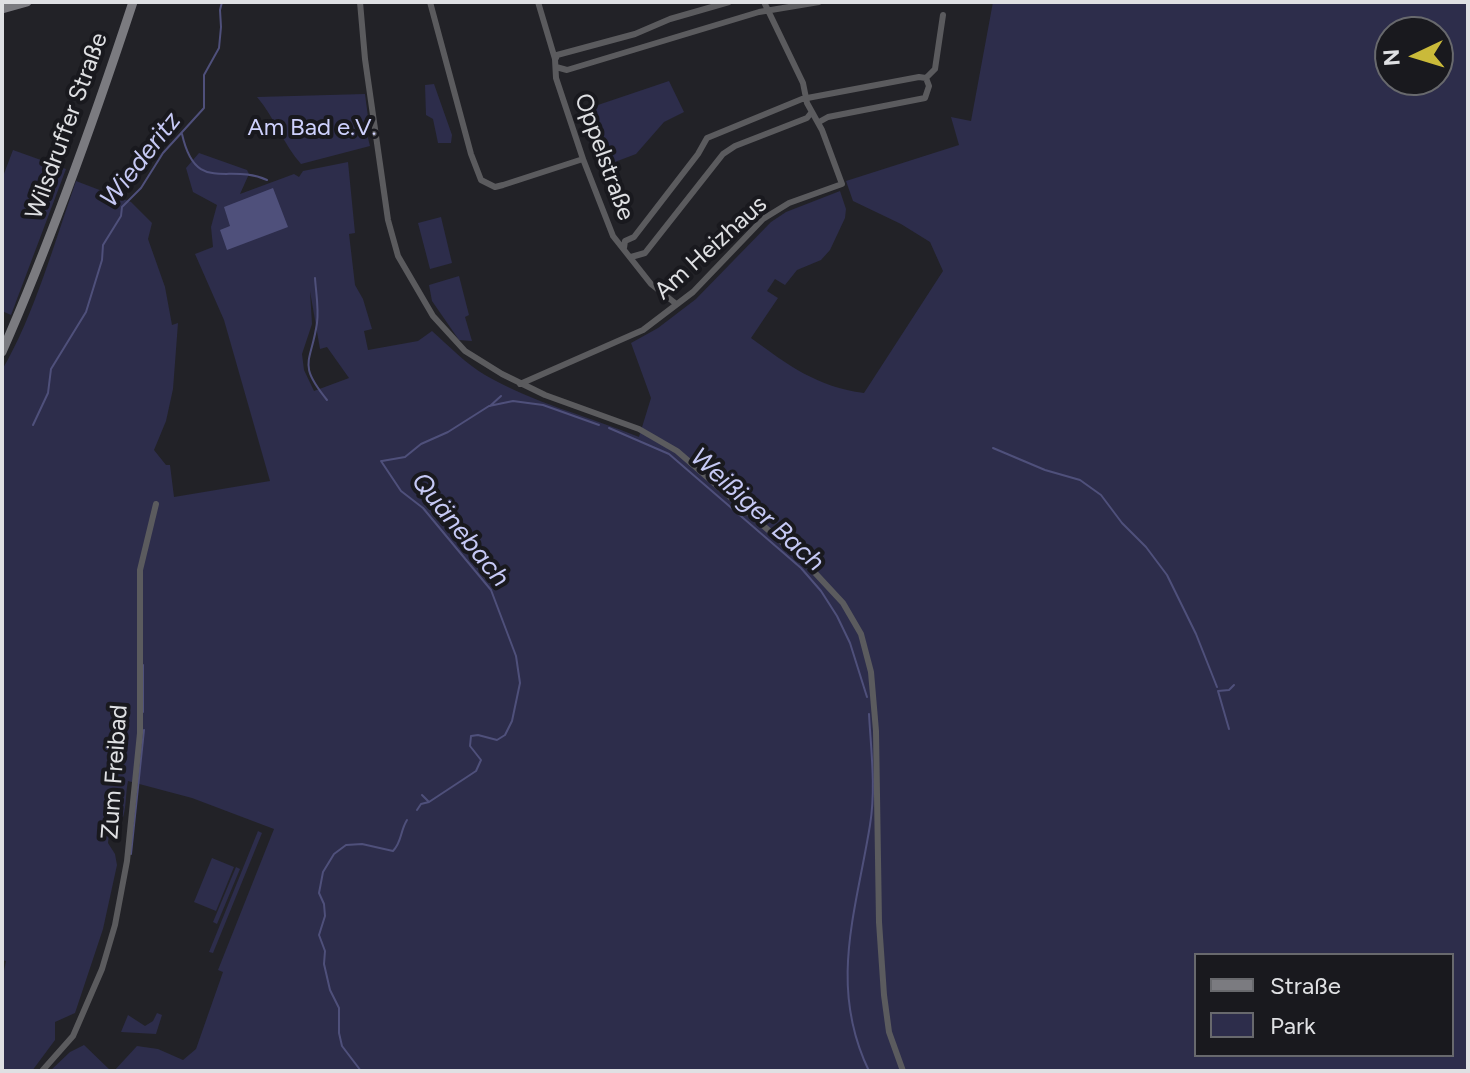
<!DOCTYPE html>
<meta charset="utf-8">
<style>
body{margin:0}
#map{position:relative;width:1470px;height:1073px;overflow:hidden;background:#222227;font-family:Figtree,sans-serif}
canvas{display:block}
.frame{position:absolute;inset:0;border:4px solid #dfe0e3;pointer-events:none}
.legend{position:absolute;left:1194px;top:953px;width:260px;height:104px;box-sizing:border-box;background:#19191e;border:2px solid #68696d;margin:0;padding:10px 14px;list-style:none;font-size:24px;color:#dfe0e3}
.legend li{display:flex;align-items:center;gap:16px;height:40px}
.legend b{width:40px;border:2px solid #68696d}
.north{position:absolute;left:1374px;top:16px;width:80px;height:80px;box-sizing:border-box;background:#19191e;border:2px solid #68696d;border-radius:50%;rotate:266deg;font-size:22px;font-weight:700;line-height:32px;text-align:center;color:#dfe0e3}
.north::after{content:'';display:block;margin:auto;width:28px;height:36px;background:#caba3a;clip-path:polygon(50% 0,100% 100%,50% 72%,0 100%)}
</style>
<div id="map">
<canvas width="1470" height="1073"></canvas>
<div class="frame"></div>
<ul class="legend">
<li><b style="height:10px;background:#7b7b80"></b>Straße</li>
<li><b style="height:22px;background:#2d2d4b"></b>Park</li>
</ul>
<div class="north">N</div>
</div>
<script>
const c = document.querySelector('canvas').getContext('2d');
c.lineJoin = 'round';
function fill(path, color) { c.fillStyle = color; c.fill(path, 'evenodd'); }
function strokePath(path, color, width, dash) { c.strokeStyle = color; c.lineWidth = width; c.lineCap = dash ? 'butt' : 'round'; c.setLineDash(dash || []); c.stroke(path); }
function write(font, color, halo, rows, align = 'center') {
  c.font = font + ' Figtree,sans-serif'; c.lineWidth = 8; c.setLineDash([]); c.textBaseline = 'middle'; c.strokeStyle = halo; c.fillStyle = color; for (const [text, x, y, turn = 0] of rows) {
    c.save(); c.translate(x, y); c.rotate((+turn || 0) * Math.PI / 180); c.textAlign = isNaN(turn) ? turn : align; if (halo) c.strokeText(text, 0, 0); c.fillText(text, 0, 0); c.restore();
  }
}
const green = new Path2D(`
 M993 2H1468V1071H114L137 1046 158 1049 183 1060 196 1049 223 972 218 970 274 829 192 798 128 781C124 800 129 825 109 834L108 843 115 854 117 865 103 929 75 1013 55 1022V1040L32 1071H2V980L6 961 2 960V370C34 316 55 241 76 181L131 202 152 223 148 239 165 287 172 325 178 323 173 389 166 421 154 450 166 465H170L174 497 270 481 224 320 195 254 213 247 211 227 217 205 193 192 186 168 199 153 247 170 249 174 240 194 294 174 299 177 303 171 348 162 355 233 349 234 355 285 363 299 372 329 364 331 368 350 418 341 432 331C449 346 466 364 485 375 533 403 588 416 639 437L651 398 631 343 658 328 696 299 771 222 786 212 840 191 846 209 845 218 830 250 821 260 797 270 785 285 775 279 767 291 778 298 751 338C788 365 817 387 864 393L943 271 930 242 901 224 853 201 846 181 959 145 951 117 971 121ZM1390 32H1438V80H1390ZM310 291 320 349 327 347 349 378 314 391 304 370 302 354 312 324ZM1196 955H1452V1055H1196Z
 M669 81 684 112 664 122 636 154 599 168 584 129 589 108Z
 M434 84 452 135 451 143H438L433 119 426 115 425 85Z
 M365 94 368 117 364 122 370 146 301 164C283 144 275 118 257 97Z
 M13 150 66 169 11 315 2 311V179Z
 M441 217 452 263 430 269 418 223Z
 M459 276 469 315 465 317 472 341 459 340 432 301 429 285Z
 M258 831 262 833 213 953 209 952Z
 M212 858 234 867 216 911 194 902Z
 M236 867 240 869 217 924 213 922Z
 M157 1013 162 1015 156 1034 121 1032 128 1015 145 1026 153 1021Z
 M84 1045 111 1071H50L70 1052Z`);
const water = new Path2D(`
 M273 188 288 227 227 250 220 230 230 226 224 207Z`);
const stream = new Path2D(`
 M182 134C196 196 228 162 267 180
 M315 278C316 293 319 309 317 323 311 364 297 363 327 400
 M490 406 501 396
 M33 425 48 393 51 369 86 312 102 260 103 245 121 216 122 207 141 188 163 153 204 108V75L219 48 221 27 220 10 222 2
 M609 428 669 454 801 568 821 591 837 616 850 643 867 697
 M993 448 1045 470 1080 480 1101 495 1122 523 1146 547 1167 575 1196 634 1217 687
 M381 461 401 491 423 508 491 590 516 656 520 683 512 721 505 735 497 740 478 735 471 736 470 746 481 760 476 771 429 802 421 804 417 810
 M382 461 405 457 421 444 448 432 489 406 513 401 543 405 599 425
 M143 665V712
 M869 714C871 750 876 789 870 825 856 912 828 986 869 1071
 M1229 729 1218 691 1229 690 1234 685
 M422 795 429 802
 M131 854 144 730
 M361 1071 342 1046 339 1033V1008L330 990 324 964 325 951 319 935 325 916 324 904 319 893 323 872 334 854 346 845 362 844 393 851C402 842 400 831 407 820`);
const street = new Path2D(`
 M360 2 365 59 388 220 398 256 433 316 465 351 502 374 545 395 639 429 677 451 804 561 843 603 861 634 871 672 876 731 879 922 884 995 889 1032 903 1071
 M430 2 471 154 481 180 495 187 503 185 583 159
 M538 2 555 59 556 78 583 159 613 236 651 284 675 303
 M556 58 557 55 635 34 670 19 729 2
 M556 67 567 70 759 12 819 2
 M819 122 828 117 925 98 929 86 926 78
 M624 248 625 241 634 237 698 154 707 138 802 99 919 77 926 78 935 69 943 15
 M631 257 645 253 723 154 735 146 807 118 811 113
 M520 384 643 330 693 292 763 219 789 203 842 184 822 130 807 103 803 83 764 2
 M42 1071 73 1036 102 969 115 925 127 861 140 733V570L156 504`);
const secondary = new Path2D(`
 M2 9 27 2
 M2 352C52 238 94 120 133 2`);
const streetNames = [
 ["Wilsdruffer Straße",67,126,-70],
 ["Oppelstraße",604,157,70],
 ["Am Heizhaus",711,248,-42],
 ["Zum Freibad",115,772,-86]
];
const parkNames = [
 ["Am Bad e.V.",312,128]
];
const waterNames = [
 ["Wiederitz",141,160,-52],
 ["Weißiger Bach",757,510,42],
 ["Quänebach",460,530,51]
];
fill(green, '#2d2d4b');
fill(water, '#4f507b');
strokePath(stream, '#4f507b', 2);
strokePath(street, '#5b5b5e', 6);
strokePath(secondary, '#7b7b80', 9);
write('24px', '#dfe0e3', '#19191e', streetNames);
write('24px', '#ced1fd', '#19191e', parkNames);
write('italic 26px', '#c6c9f5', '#19191e', waterNames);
</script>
